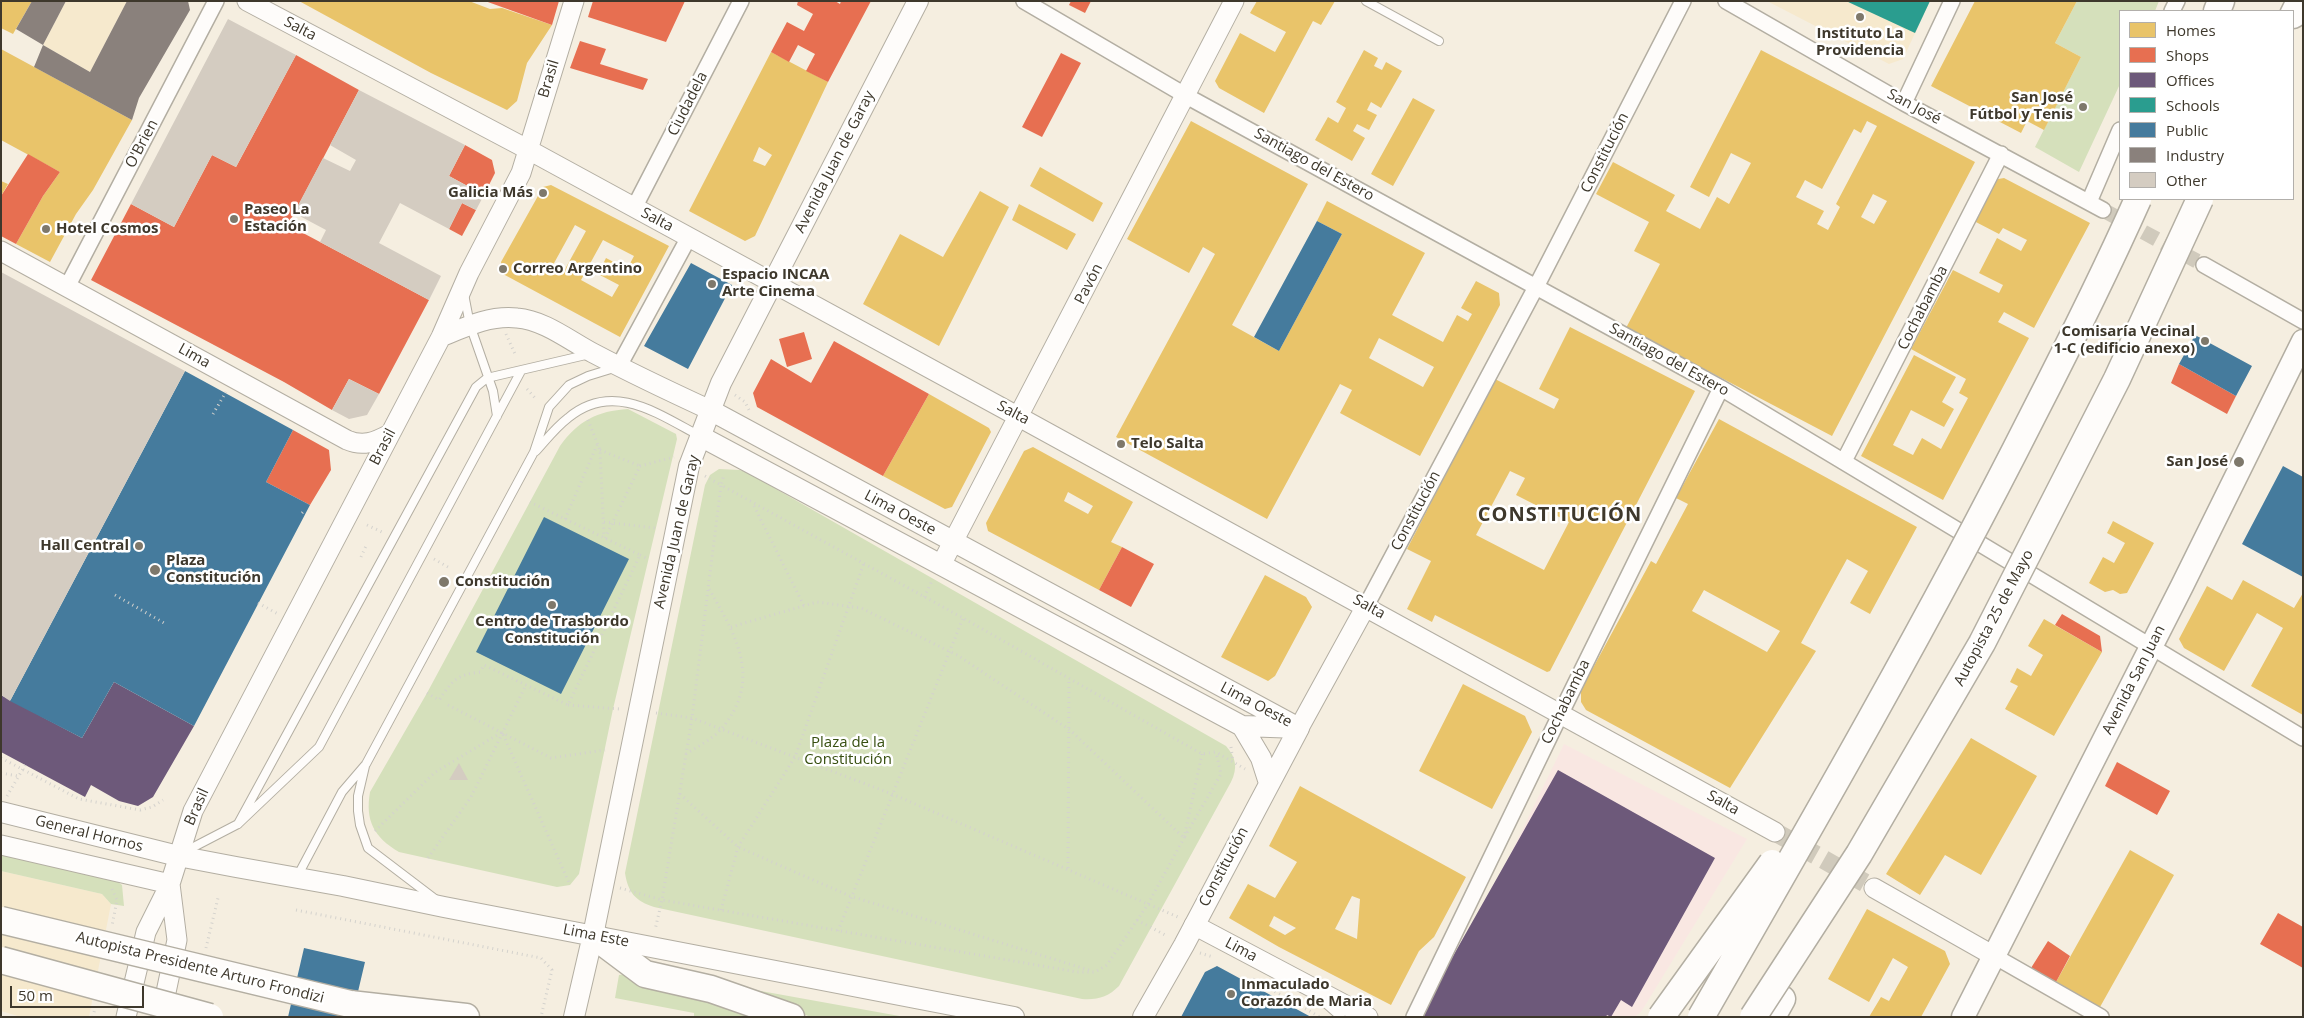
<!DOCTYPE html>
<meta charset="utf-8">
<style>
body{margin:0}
#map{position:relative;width:2304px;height:1018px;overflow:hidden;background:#f5eee0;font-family:"Open Sans",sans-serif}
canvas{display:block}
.frame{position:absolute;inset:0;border:2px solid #3e382c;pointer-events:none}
.legend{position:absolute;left:2119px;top:10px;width:175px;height:190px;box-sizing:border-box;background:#fff;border:1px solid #b2afab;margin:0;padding:6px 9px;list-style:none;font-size:15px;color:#3e382c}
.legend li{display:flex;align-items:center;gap:10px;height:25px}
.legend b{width:25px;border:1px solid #b2afab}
.scale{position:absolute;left:10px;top:986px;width:134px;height:22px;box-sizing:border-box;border:2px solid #3e382c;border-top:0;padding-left:6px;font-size:15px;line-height:18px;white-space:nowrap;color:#3e382c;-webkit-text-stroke:4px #fff;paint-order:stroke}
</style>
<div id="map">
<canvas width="2304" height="1018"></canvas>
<div class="frame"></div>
<ul class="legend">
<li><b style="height:14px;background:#e9c46a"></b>Homes</li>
<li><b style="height:14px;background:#e76f51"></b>Shops</li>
<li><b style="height:14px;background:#6d597a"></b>Offices</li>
<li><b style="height:14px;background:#2a9d8f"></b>Schools</li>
<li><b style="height:14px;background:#457b9d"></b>Public</li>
<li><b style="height:14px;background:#8a817c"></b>Industry</li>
<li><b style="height:14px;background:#d4ccc1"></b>Other</li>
</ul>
<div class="scale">50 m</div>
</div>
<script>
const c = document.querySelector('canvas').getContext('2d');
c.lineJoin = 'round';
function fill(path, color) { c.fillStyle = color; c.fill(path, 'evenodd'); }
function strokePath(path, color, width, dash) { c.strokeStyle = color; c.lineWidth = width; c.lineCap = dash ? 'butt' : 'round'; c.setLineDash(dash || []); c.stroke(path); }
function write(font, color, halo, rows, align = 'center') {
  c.font = font + ' "Open Sans",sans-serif'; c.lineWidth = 5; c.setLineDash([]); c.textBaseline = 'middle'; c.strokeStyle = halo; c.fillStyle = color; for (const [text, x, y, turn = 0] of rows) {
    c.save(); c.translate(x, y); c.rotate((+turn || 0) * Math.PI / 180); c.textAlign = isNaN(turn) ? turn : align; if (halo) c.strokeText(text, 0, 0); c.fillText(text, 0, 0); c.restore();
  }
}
const commercial = new Path2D(`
 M1564 744 1747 839 1641 1012 1634 1017H1431Z`);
const built = new Path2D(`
 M66 1H127L90 72 43 45Z
 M1767 1H1930L1903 59 1889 64Z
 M1 871 102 894 111 904 89 1017H21L1 1011Z`);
const green = new Path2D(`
 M2077 1H2159L2155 11H2120V84L2079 172 2035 147 2081 57 2055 43Z
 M628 409 676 434 677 439 613 709 579 874 570 885 557 887 399 852C374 837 365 821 370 792L427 693 560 446C578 421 597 411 628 409Z
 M719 469 740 470 748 473 1226 746C1236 757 1238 768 1231 782L1119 986C1108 997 1098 1000 1082 999L654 907C635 901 628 892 625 873L705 485 710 475Z
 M1 855 115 880 122 885 124 906 111 904 102 894 1 871Z
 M633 973 778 1017H694V1013L615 998 619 975Z
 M722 984 905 1017H811Z`);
const homes = new Path2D(`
 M1 1H32L13 34 1 28Z
 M299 1H469L490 9 502 8 552 25 527 63 517 101 507 110 431 73Z
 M1257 1H1335L1321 25 1313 21 1264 113 1219 88 1215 81 1240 33 1275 52 1286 32 1250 13Z
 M1975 1H2077L2055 43 2081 57 2044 130 2027 121 2021 133 1931 86Z
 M1 49 132 120 93 190 76 214 50 262 16 244 43 196 60 172 1 140Z
 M1364 50 1378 58 1374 66 1382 70 1386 62 1402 71 1381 108 1371 102 1367 110 1377 115 1369 130 1357 124 1353 131 1365 138 1352 161 1315 140 1328 117 1338 123 1346 108 1336 102Z
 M1761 50 1975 162 1832 436 1626 328 1660 264 1634 251 1649 222 1596 194 1613 162 1675 195 1666 211 1700 229 1717 197 1729 204 1751 163 1731 153 1709 197 1690 187ZM1867 121 1877 126 1836 204 1840 207 1828 230 1817 224 1824 211 1796 197 1805 180 1822 189 1854 129 1861 133ZM1873 194 1887 201 1874 224 1861 217Z
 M771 52 828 82 755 236 745 241 689 211ZM759 147 772 155 765 166 753 161Z
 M1413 98 1435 110 1393 186 1371 174Z
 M1191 121 1308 184 1232 325 1279 351 1342 234 1317 221 1327 201 1425 253 1392 315 1443 342 1457 315 1468 321 1472 314 1461 308 1476 281 1499 293 1500 305 1420 456 1340 413 1352 390 1340 384 1267 519 1116 437 1215 254 1203 247 1189 273 1127 239ZM1379 338 1434 367 1423 387 1369 358Z
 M1040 167 1103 203 1093 222 1030 186Z
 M2004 178 2090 223 2034 328 2004 312 1998 322 2029 338 1943 500 1861 456 1914 355 1956 377 1942 402 1954 409 1944 427 1911 410 1893 445 1913 455 1922 438 1941 449 1968 398 1959 393 1966 379 1911 349 1953 270 1999 293 2003 285 1979 273 1997 238 2021 251 2027 240 2003 228 1999 234 1972 220 1993 180Z
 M1 181 8 184 1 196Z
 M551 185 669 246 620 337 503 274 501 262 543 187ZM575 225 586 231 564 271 553 265ZM603 240 634 256 627 269 606 258 598 274 619 285 612 297 581 280Z
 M980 191 1009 207 939 346 863 304 900 234 943 257Z
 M1019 204 1076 234 1067 250 1012 220Z
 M1570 327 1695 391 1550 671 1547 672 1435 615 1432 622 1407 609 1431 561 1407 549 1495 379 1554 409 1559 399 1539 389ZM1510 471 1525 478 1516 495 1569 522 1544 570 1476 535Z
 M929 394 989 428 991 432 952 507 945 509 883 476Z
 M1719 419 1917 527 1870 614 1850 603 1868 571 1847 559 1801 643 1816 651 1730 788 1586 710 1581 702V690L1651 561 1656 564 1688 504 1676 498ZM1704 590 1780 631 1767 652 1692 611Z
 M1033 447 1133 502 1111 542 1122 547 1099 590 988 531 986 523 1024 451ZM1068 492 1093 506 1088 514 1064 501Z
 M2113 521 2154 543 2127 593 2120 594 2113 590 2105 592 2089 583 2103 557 2114 563 2125 543 2107 533Z
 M1265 575 1306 597 1312 607 1275 676 1268 681 1221 657Z
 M2243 580 2294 608 2303 593V715L2251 686 2283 628 2257 613 2224 671 2184 648 2179 639 2207 586 2232 600Z
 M2044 619 2102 652 2054 736 2005 709 2018 686 2010 682 2017 668 2031 676 2043 655 2028 646Z
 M1463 684 1525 716 1532 732 1492 809 1419 771Z
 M1971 738 2037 776 1981 875 1945 855 1920 895 1886 874Z
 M1300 786 1466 877 1434 937 1419 951 1391 1005 1279 947 1229 918 1248 884 1275 898 1297 862 1269 846ZM1352 896 1360 899 1357 939 1335 929ZM1274 916 1296 928 1285 935 1269 926Z
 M2130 850 2174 875 2100 1007 2056 982Z
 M1867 909 1945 951 1950 964 1921 1017H1869L1881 997 1889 1001 1908 967 1893 958 1869 1002 1828 979Z`);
const shops = new Path2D(`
 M485 1H559L552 25Z
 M593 1H685L666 42 588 17Z
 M798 1H835L840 4 841 1H871L828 82 806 71 815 54 798 45 789 62 771 52 787 22 804 31 813 14 797 5Z
 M1071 1H1091L1085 13 1069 5Z
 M580 41 606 49 600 64 648 79 643 90 570 68Z
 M1061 53 1081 63 1042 137 1022 127Z
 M296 55 359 90 288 225 429 300 379 394 349 379 332 410 284 382 91 280 131 204 174 227 212 155 236 167Z
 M465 145 492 160 495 173 484 195 449 176Z
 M28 154 60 172 43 196 16 244 1 236V196Z
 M462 203 476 210 462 236 449 229Z
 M804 332 812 359 787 367 779 339Z
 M834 341 929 394 883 476 757 407 753 393 771 359 811 383Z
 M2179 364 2236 396 2227 414 2171 383Z
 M293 430 329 450 331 470 310 505 266 482Z
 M1122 547 1154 564 1131 607 1099 590Z
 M2062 614 2100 636 2102 652 2055 625Z
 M2117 762 2170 791 2157 815 2105 786Z
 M2278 913 2303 927V968L2260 944Z
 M2048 941 2070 956 2056 982 2031 968Z`);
const offices = new Path2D(`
 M114 682 194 726 153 797 138 806 119 801 91 785 85 797 1 752V695L82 738Z
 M1558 770 1715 858 1632 1007 1621 1000 1611 1017 1607 1015 1606 1017H1424L1422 1011Z`);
const schools = new Path2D(`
 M1846 1H1930L1915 33Z`);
const public = new Path2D(`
 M1317 221 1342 234 1279 351 1254 337Z
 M691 263 732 285 688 369 644 346Z
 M2195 335 2252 366 2236 396 2179 364Z
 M185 371 293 430 266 482 310 505 194 726 114 682 82 738 10 701Z
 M2283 466 2303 477V577L2242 544Z
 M544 517 629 559 561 694 476 652Z
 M304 948 365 962 352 1017H288Z
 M1217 966 1311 1017H1181L1205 972Z`);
const industry = new Path2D(`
 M32 1H66L43 45 16 29Z
 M127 1H188L190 10 139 98 132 120 34 67 43 45 90 72Z`);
const building = new Path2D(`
 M228 19 296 55 236 167 212 155 174 227 131 204Z
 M359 90 465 145 449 176 484 195 476 210 462 203 449 229 400 203 379 243 441 276 429 300 320 242 326 230 294 213 323 158 350 171 356 160 330 145Z
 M1 272 185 371 10 701 1 695Z
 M349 379 379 394 367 415 349 419 332 410Z
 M459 763 468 780H449Z`);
const minorTunnel = new Path2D(`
 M2103 210 2204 265`);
const tertiaryTunnel = new Path2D(`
 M1775 832 1874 888`);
const path = new Path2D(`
 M506 334 515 354
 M527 389 537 400
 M735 395 745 402 749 410
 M213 414 226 392
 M588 420 600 450 604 537
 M600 450 640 466
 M705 476 721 485 724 475
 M754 506 804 606
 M302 513 303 512
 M565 519 597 445
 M604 522 655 528
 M367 525 382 532
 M605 538 640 466 674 457
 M640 555 648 559
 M361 557 366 546
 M434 559 448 567
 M115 595 164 623
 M924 597 932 581
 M258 603 278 614
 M731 627 817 602 861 608 957 655 1070 730 1184 838 1221 774 1216 752
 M427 693 439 700C453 680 456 675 480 672L484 665 568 705 640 555 530 502
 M448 705 551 758 605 750
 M568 705 620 709
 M656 713 692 718 892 794 1178 917
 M1231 747 1233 762
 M686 754C700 745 717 737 726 723 762 675 733 631 708 587
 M1202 754 1184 838 1148 904 1107 965 1095 972H1077L662 900 692 718 721 485 963 618 1202 754 1216 752 1245 769
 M1 758 79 799 140 810 152 807 163 800
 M1 773 18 776
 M680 794 738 847 850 896 1092 971
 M7 796 27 762
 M375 831 434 773 502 732 570 885
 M428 858 471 797 526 685
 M1068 868 1069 679
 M620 888 662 900 655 930
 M112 889 117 900 112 926
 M296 910 541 958 552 970 541 1017
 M721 910 738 847 795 757 864 563
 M1137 920 1167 936
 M838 931 963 618
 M206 948 218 898
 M1200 953 1213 957
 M1253 979 1320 1017
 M93 1017 95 1008`);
const service = new Path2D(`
 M1366 1 1439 41
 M464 294 470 325 493 391 497 416
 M536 451C546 440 556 427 568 418 612 381 657 413 698 435
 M365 766 358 796V811L360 825 368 848 435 899
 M238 824 476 387 487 378 590 354
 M184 852 238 824 319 747 521 371
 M297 877 342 792 366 764 534 452 549 407 569 385 588 376 614 368
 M1324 1002 1341 1017`);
const minor = new Path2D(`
 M1024 1 1190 98 1721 388 2303 738
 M1726 1 1904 103 2103 210
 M2172 11 2177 1
 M1904 103 1952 1
 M2089 202 2120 130
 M634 208 741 1
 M2204 265 2303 321
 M67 287 216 1
 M619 366 689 237
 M1844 461 2001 154
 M1366 606 1536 287 1683 1
 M1994 956 2101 1017
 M1414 1017 1561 713 1721 388`);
const tertiary = new Path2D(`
 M247 1 527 149 1019 417 1775 832
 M1 251 347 440C363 447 375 442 390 434
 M441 337C465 327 490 315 517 318 544 320 570 341 593 353 631 373 671 392 710 410
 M941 565 1234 1
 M1299 728 1366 606
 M1 845 170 884
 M1874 888 1994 956
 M1194 925 1368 1017
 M161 1016 177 940 170 884
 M126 1017 146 932 170 884 193 811 441 337 469 273 521 173 574 1`);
const secondary = new Path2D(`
 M710 410 1295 726
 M700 436 1242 726 1299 728
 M1242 726 1261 758 1269 783
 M1 812 178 856 236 867 343 886 444 907 1014 1017
 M574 1017 593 935 689 466 721 383 918 1
 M1143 1017 1184 945 1299 728`);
const primary = new Path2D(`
 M1963 1017 2182 586 2303 341`);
const motorway = new Path2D(`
 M2217 11 2221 1
 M2293 15 2300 1
 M593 935 645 974 711 989 791 1017
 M350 1004 466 1017
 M1772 1017 1782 999`);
const motorwayBridge = new Path2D(`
 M1 920 350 1004
 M1 960 210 1017
 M1661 1017 1772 863
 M1701 1017C1815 819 1929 621 2032 417 2069 345 2105 273 2138 199
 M1753 1017 1859 854 1982 643 2117 379 2200 199`);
const markers = [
 [1860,17,5,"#7e786b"],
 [2083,107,5,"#7e786b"],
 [543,193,5,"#7e786b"],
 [234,219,5,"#7e786b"],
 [46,229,5,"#7e786b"],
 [503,269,5,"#7e786b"],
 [712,284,5,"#7e786b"],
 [2205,341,5,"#7e786b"],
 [1121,444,5,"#7e786b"],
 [2239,462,6,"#7e786b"],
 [139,546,5,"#7e786b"],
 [155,570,6,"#7e786b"],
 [444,582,6,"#7e786b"],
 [552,605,5,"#7e786b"],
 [1231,994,5,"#7e786b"]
];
const streetNames = [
 ["Salta",300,29,28],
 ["Brasil",549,79,-73],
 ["Ciudadela",688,104,-63],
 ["San José",1914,107,28],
 ["O'Brien",142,144,-62],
 ["Constitución",1605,153,-63],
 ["Avenida Juan de Garay",835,162,-63],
 ["Santiago del Estero",1314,165,29],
 ["Salta",657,220,28],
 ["Pavón",1089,284,-63],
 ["Cochabamba",1923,308,-63],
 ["Lima",194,356,29],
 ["Santiago del Estero",1669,360,29],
 ["Salta",1013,413,28],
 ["Brasil",383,447,-62],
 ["Constitución",1416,511,-62],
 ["Lima Oeste",900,513,28],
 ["Avenida Juan de Garay",677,532,-77],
 ["Salta",1369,607,29],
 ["Autopista 25 de Mayo",1994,618,-62],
 ["Avenida San Juan",2134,680,-63],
 ["Cochabamba",1566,702,-64],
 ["Lima Oeste",1256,705,28],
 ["Salta",1723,803,29],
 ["Brasil",197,807,-66],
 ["General Hornos",89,834,14],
 ["Constitución",1224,867,-62],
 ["Lima Este",596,936,11],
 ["Lima",1241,950,28],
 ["Autopista Presidente Arturo Frondizi",200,968,14]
];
const poiNames = [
 ["Instituto La",1860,34,"center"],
 ["Providencia",1860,51,"center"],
 ["San José",2073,98,"right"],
 ["Fútbol y Tenis",2073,115,"right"],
 ["Galicia Más",533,193,"right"],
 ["Paseo La",244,210],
 ["Estación",244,227],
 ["Hotel Cosmos",56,229],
 ["Correo Argentino",513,269],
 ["Espacio INCAA",722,275],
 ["Arte Cinema",722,292],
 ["Comisaría Vecinal",2195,332,"right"],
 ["1-C (edificio anexo)",2195,349,"right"],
 ["Telo Salta",1131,444],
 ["San José",2228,462,"right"],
 ["Hall Central",129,546,"right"],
 ["Plaza",166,561],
 ["Constitución",166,578],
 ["Constitución",455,582],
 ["Centro de Trasbordo",552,622,"center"],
 ["Constitución",552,639,"center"],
 ["Inmaculado",1241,985],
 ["Corazón de Maria",1241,1002]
];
const parkNames = [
 ["Plaza de la",848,743],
 ["Constitución",848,760]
];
const districtNames = [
 ["CONSTITUCIÓN",1560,515]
];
fill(commercial, '#f9e7e2');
fill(built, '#f6e9cd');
fill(green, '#d5e0bb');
fill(homes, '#e9c46a');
fill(shops, '#e76f51');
fill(offices, '#6d597a');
fill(schools, '#2a9d8f');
fill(public, '#457b9d');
fill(industry, '#8a817c');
fill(building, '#d4ccc1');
strokePath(minorTunnel, '#d0cabc', 15, [15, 8]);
strokePath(tertiaryTunnel, '#d0cabc', 19, [19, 9]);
strokePath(service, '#b3aea2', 10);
strokePath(minor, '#b3aea2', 18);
strokePath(tertiary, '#b3aea2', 21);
strokePath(secondary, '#b3aea2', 22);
strokePath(primary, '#b3aea2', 25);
strokePath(motorway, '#b3aea2', 29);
strokePath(path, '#d4d2cd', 3, [1, 4]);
strokePath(service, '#fefcfa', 8);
strokePath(minor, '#fefcfa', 15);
strokePath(tertiary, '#fefcfa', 19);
strokePath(secondary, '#fefcfa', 20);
strokePath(primary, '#fefcfa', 22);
strokePath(motorway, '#fefcfa', 26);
strokePath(motorwayBridge, '#b3aea2', 29, []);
strokePath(motorwayBridge, '#fefcfa', 26);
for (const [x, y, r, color] of markers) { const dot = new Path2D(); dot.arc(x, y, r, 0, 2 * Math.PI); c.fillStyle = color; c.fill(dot); strokePath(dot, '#fff', 2); }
write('15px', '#3e382c', '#fff', streetNames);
write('bold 15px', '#3e382c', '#fff', poiNames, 'left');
write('15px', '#374f10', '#fff', parkNames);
c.letterSpacing = '1px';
write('bold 20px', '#3e382c', '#fff', districtNames);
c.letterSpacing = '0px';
</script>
